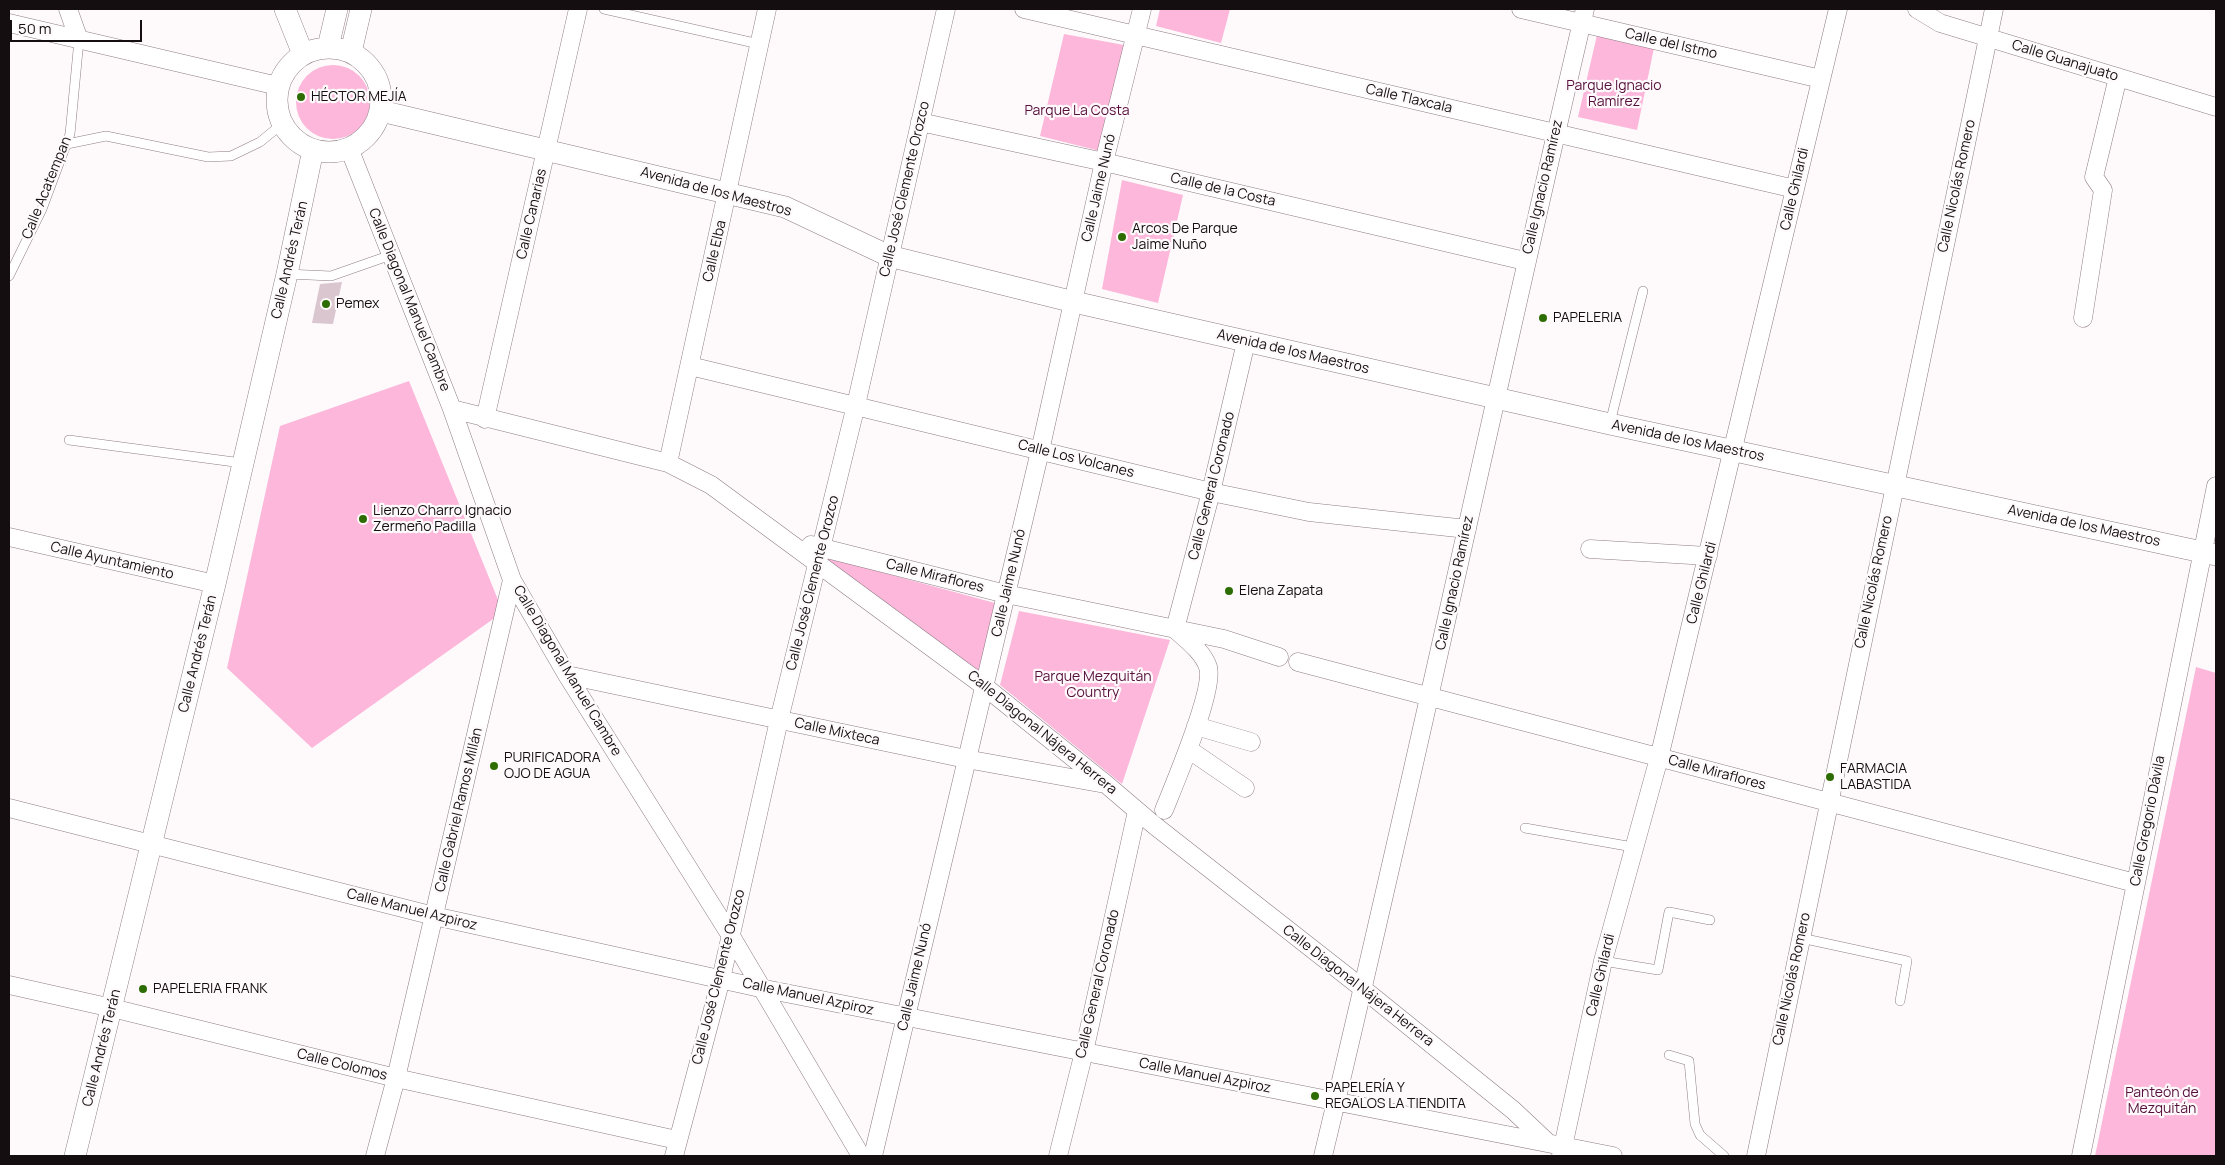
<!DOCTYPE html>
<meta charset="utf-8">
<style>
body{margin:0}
#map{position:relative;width:2225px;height:1165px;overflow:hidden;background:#fefafc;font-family:Manrope,sans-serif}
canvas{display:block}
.frame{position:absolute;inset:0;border:10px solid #140e11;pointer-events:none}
.scale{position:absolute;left:10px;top:20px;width:132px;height:22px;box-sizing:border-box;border:2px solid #140e11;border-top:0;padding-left:6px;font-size:15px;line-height:18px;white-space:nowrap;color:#140e11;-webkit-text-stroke:4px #fefafc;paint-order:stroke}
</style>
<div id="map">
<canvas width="2225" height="1165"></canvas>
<div class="frame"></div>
<div class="scale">50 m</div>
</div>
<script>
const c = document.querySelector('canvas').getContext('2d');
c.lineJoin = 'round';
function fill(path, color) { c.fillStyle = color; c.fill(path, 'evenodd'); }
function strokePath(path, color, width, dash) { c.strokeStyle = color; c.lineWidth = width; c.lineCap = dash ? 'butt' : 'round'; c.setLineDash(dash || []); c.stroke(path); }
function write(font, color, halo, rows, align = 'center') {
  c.font = font + ' Manrope,sans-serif'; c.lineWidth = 4.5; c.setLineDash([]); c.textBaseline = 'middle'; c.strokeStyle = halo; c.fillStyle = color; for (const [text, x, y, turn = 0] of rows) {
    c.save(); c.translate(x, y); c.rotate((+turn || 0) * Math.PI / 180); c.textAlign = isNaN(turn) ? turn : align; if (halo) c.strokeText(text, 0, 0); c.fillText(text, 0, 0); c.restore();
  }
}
const green = new Path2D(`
 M1160 9H1230L1221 43 1156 26Z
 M1064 34 1124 45 1100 151 1040 136Z
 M1597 35 1654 48 1637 130 1578 117Z
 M296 102a37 37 0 1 1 74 0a37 37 0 1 1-74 0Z
 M1122 180 1183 195 1158 303 1102 289Z
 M409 381 503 612 312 748 227 668 280 426Z
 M825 557 995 603 980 673 823 564Z
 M1019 611 1170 640 1122 784 1000 685Z
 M2196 667 2216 673V1156H2095Z`);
const building = new Path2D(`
 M342 282 333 324 312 323 320 284Z`);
const service = new Path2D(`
 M604 9 759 44
 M67 144 106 136 208 157 231 156 260 142 282 124
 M287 274 331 276 391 255
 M9 276 42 209 70 134 79 40
 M1610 423 1643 291
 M69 440 242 463
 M1525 828 1633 847
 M1801 938 1907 961 1900 1001
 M1603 961 1658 970 1669 912 1710 920
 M1669 1055 1689 1061 1695 1124 1700 1135 1724 1156`);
const minor = new Path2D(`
 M68 9 79 40
 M1024 9 1795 189
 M1521 9 1821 79
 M1917 9 1940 23 2216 107
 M9 23 278 86
 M920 122 1104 162 1525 261
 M349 148 452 409 512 580 567 675 731 936 861 1156
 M2083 318 2103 190 2094 177 2118 77
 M690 366 1211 492 1309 512 1467 529
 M452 409 668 463 711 485 984 686 1107 785 1154 825 1362 988 1513 1110 1547 1142
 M485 419 578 9
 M668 463 767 9
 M9 537 215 584
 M811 545 1006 594 1224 639 1279 657
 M1590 549 1708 556
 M1175 629 1211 492 1246 342
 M1298 662 2135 883
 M567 675 966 759 1105 784
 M1196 726 1251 742
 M1188 749 1245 788
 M9 808 434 916 760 988 1613 1156
 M1164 810C1174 785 1215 689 1208 667 1203 652 1187 640 1176 630
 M9 985 112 1008 396 1078 677 1140
 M375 1156 396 1078 512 580
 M674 1156 721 979 779 720 856 405 946 9
 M873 1156 1040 451 1104 162 1142 9
 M1058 1156 1084 1052 1137 811
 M1323 1156C1415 775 1495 391 1585 9
 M1561 1156 1603 961 1659 758 1838 9
 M1756 1156 1994 9
 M2081 1156 2216 486`);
const tertiary = new Path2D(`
 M285 9 303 54
 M328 47 337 9
 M277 100a52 52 0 1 1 104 0a52 52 0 1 1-104 0Z
 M351 52 361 9
 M381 111 785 207 889 256 1074 302 1610 424 2216 555
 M75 1156 215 584 287 274 313 150`);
const markers = [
 [301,97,5,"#2c6c00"],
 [1122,237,5,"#2c6c00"],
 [326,304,5,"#2c6c00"],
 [1543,318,5,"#2c6c00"],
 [363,519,5,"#2c6c00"],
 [1229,591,5,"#2c6c00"],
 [494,766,5,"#2c6c00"],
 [1830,777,5,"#2c6c00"],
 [143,989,5,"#2c6c00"],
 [1315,1096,5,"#2c6c00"]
];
const streetNames = [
 ["Calle del Istmo",1671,44,13],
 ["Calle Guanajuato",2065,61,17],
 ["Calle Tlaxcala",1409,99,13],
 ["Calle Nicolás Romero",1957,186,-78],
 ["Calle Ignacio Ramírez",1543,187,-77],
 ["Calle Acatempan",47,188,-68],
 ["Calle Jaime Nunó",1099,188,-77],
 ["Calle José Clemente Orozco",905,189,-77],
 ["Calle Ghilardi",1795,189,-77],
 ["Calle de la Costa",1223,190,13],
 ["Avenida de los Maestros",716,192,15],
 ["Calle Canarias",532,214,-77],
 ["Calle Elba",715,251,-77],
 ["Calle Andrés Terán",290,260,-77],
 ["Calle Diagonal Manuel Cambre",409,300,68],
 ["Avenida de los Maestros",1293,352,13],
 ["Avenida de los Maestros",1688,441,12],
 ["Calle Los Volcanes",1076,459,14],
 ["Calle General Coronado",1212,486,-76],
 ["Avenida de los Maestros",2084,526,12],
 ["Calle Ayuntamiento",112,561,13],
 ["Calle Miraflores",935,576,14],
 ["Calle Nicolás Romero",1874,582,-78],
 ["Calle José Clemente Orozco",813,583,-76],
 ["Calle Jaime Nunó",1009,583,-77],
 ["Calle Ignacio Ramírez",1455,583,-78],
 ["Calle Ghilardi",1702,583,-76],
 ["Calle Andrés Terán",198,654,-76],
 ["Calle Diagonal Manuel Cambre",567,671,59],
 ["Calle Mixteca",837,732,12],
 ["Calle Diagonal Nájera Herrera",1042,733,39],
 ["Calle Miraflores",1717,773,15],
 ["Calle Gabriel Ramos Millán",459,810,-77],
 ["Calle Gregorio Dávila",2148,821,-79],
 ["Calle Manuel Azpiroz",412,910,14],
 ["Calle Ghilardi",1601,975,-77],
 ["Calle José Clemente Orozco",719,977,-76],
 ["Calle Jaime Nunó",915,977,-77],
 ["Calle Nicolás Romero",1792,979,-78],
 ["Calle General Coronado",1098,984,-77],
 ["Calle Diagonal Nájera Herrera",1358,986,38],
 ["Calle Manuel Azpiroz",808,997,12],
 ["Calle Andrés Terán",102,1048,-76],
 ["Calle Colomos",342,1065,14],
 ["Calle Manuel Azpiroz",1205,1076,11]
];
const parkNames = [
 ["Parque Ignacio",1614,86],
 ["Ramírez",1614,102],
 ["Parque La Costa",1077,111],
 ["Parque Mezquitán",1093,677],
 ["Country",1093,693],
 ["Panteón de",2162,1093],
 ["Mezquitán",2162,1109]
];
const poiNames = [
 ["HÉCTOR MEJÍA",311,97],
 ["Arcos De Parque",1132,229],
 ["Jaime Nuño",1132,245],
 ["Pemex",336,304],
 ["PAPELERIA",1553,318],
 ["Lienzo Charro Ignacio",373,511],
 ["Zermeño Padilla",373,527],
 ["Elena Zapata",1239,591],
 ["PURIFICADORA",504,758],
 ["OJO DE AGUA",504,774],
 ["FARMACIA",1840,769],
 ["LABASTIDA",1840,785],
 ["PAPELERIA FRANK",153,989],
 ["PAPELERÍA Y",1325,1088],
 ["REGALOS LA TIENDITA",1325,1104]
];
fill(green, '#fcb7da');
fill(building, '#d9c6cf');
strokePath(service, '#8e7d85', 10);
strokePath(minor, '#8e7d85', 19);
strokePath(tertiary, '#8e7d85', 22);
strokePath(service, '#fff', 9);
strokePath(minor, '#fff', 18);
strokePath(tertiary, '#fff', 21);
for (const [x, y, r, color] of markers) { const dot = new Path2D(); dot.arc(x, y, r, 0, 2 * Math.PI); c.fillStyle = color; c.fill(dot); strokePath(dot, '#fefafc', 2); }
write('14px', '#140e11', '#fefafc', streetNames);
write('14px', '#560f3b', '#fefafc', parkNames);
write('14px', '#140e11', '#fefafc', poiNames, 'left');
</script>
